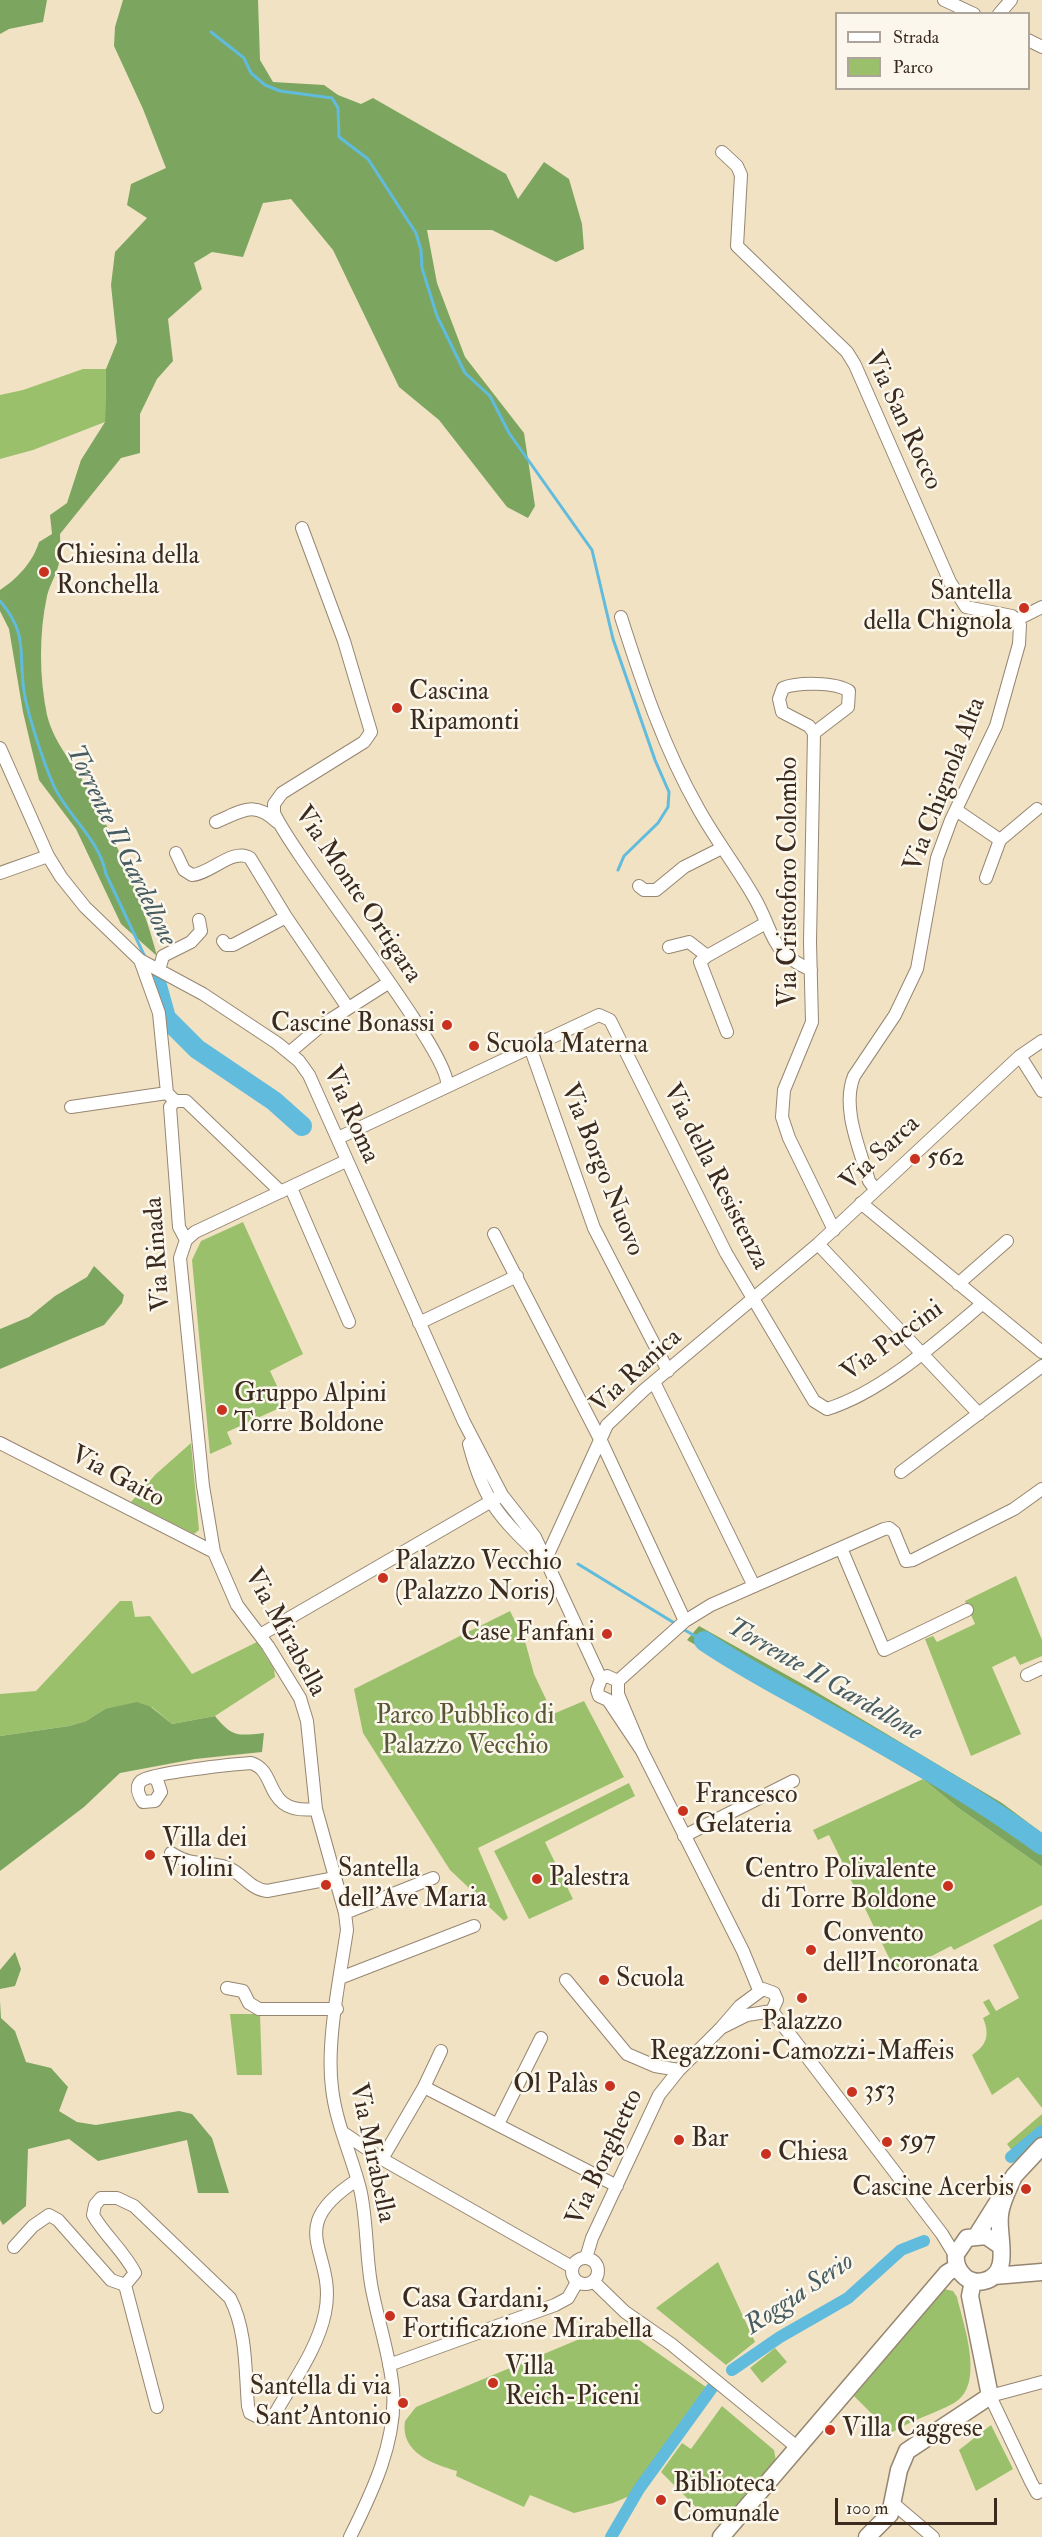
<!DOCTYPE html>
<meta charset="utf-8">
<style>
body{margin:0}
#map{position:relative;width:1042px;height:2537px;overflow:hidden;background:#f1e2c4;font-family:"IM FELL Double Pica",serif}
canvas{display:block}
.legend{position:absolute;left:835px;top:12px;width:195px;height:78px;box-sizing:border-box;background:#fbf7ec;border:2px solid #aea59a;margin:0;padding:8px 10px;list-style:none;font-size:18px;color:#3b2a1e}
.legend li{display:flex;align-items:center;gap:12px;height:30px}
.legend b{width:30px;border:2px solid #aea59a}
.scale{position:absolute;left:835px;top:2498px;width:162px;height:27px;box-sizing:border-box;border:3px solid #3b2a1e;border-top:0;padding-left:8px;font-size:18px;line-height:21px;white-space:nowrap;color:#3b2a1e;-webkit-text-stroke:4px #fbf7ec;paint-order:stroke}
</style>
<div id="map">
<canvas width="1042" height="2537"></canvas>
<ul class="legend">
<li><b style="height:8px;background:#fff"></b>Strada</li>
<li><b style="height:16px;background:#9bc06b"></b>Parco</li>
</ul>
<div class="scale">100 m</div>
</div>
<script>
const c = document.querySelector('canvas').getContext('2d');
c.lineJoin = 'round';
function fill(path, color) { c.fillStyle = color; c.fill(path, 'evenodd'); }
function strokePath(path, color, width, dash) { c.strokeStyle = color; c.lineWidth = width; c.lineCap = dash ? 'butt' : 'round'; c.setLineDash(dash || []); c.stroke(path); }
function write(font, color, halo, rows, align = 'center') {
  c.font = font + ' "IM FELL Double Pica",serif'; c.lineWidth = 5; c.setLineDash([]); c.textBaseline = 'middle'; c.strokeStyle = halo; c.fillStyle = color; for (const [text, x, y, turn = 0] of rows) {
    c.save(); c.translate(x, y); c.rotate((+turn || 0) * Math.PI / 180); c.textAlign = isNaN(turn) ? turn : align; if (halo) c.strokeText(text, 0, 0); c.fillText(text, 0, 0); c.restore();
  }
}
const green = new Path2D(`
 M83 369H106L105 422 33 450 0 459V395L23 390Z
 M243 1222 303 1354 270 1371 286 1405 227 1432 232 1444 210 1454 192 1260 201 1241Z
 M191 1443 199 1530 194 1534 131 1502 156 1474Z
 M1016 1576 1042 1640V1656L1020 1665 1015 1656 992 1667 1021 1734 971 1756 925 1639 933 1636 937 1642 975 1624 965 1601Z
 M120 1601H132L135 1617 150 1616 192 1674 257 1642 274 1669 275 1677 215 1716 172 1724 152 1707 105 1709 86 1721 69 1726 0 1736V1694L36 1691Z
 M510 1611 525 1641 534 1674 553 1714 584 1701 624 1777 478 1848 508 1918 504 1921 450 1870 363 1733 354 1689Z
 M923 1779 957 1807 1042 1867V1905L954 1950 951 1946 897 1974 829 1835 818 1840 813 1830Z
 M629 1783 635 1796 545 1842 573 1899 529 1919 494 1851Z
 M1042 1919V2108L1018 2077 992 2095 972 2055C987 2045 990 2035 983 2018L990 2014 983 2002 989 1999 996 2011 1019 1998 993 1945Z
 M230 2014H260L262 2075H237Z
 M1042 2114V2134L1017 2157 1007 2144Z
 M718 2262 755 2342 726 2365 656 2308Z
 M944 2289 953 2291 957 2297C963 2324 986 2385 954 2403 934 2414 911 2420 891 2433L854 2396Z
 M611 2326 628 2332 706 2387 632 2495 613 2503 574 2513 530 2495 524 2507 456 2476 457 2471C432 2464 400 2452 405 2421L416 2407Z
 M775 2348 787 2362 762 2383 750 2368Z
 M722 2406 774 2450 776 2461 719 2524 712 2523 661 2472 682 2443 691 2449Z
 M991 2425 1013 2469 976 2491 959 2450Z`);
const forest = new Path2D(`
 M0 0H47L43 22 9 29 0 34Z
 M123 0H258L260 60 273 82 324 85 338 95 361 104 373 98 506 174 518 199 544 162 569 179 582 224 584 249 556 262 492 230H427L437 283 465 357 524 433 535 506 528 518 507 507 439 420 399 387 333 250 291 199 263 203 243 257 212 252 194 263 202 289 168 319 173 361 157 379 140 414V453L121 458 60 534C60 542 61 550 60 557 59 571 50 583 47 596 39 633 39 677 47 715 54 744 75 765 89 791 116 842 143 900 157 956L121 924 76 829 39 780 23 712 9 629 0 611V590C17 579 33 562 39 542L52 534 50 515 67 503 81 460 105 422 106 369 117 342 111 285 115 252 147 218 127 205 131 184 166 168 143 109 114 46 115 27Z
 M94 1266 124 1295 122 1303 104 1325 0 1369V1329L29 1317 55 1296 87 1277Z
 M699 1626 808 1687 1002 1803 1042 1833V1867L957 1807 923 1779 687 1640Z
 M137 1702 151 1707 172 1724 215 1716C232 1737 237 1736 264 1733L262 1752 195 1759 120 1773 84 1807 0 1871V1736L69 1726 86 1721 105 1709Z
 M15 1952 21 1969 15 1986 0 1989V1970Z
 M0 2001 1 2018 15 2031 26 2062 51 2068 68 2087 59 2111 77 2122 96 2125 179 2111 192 2114 212 2138 229 2193H198L187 2140 98 2161 69 2139 28 2149 26 2206 3 2225 0 2220Z`);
const stream = new Path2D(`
 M211 32 244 58 251 73 265 85 280 91 332 98 338 108 339 137 368 159 416 233 421 250 422 268 437 316 465 373 490 396 509 433 592 550 613 639 655 760 669 792 668 807 658 823 624 856 618 870
 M0 601C29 635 18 652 24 691 27 712 44 764 53 784 67 816 99 838 106 874L145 957
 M151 971 156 982
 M578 1564 676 1624
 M681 1628 704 1641`);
const canal = new Path2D(`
 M1011 2157 1042 2131
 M732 2370 780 2337 848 2298 901 2250 924 2241
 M611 2537 639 2489 712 2388`);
const river = new Path2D(`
 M156 982 166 1018 197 1049 274 1101 302 1126
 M704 1641C739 1665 777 1685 815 1706 892 1749 971 1793 1042 1845`);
const street = new Path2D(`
 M944 0 974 14
 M999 14 1011 0
 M1028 40 1042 47
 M722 152 737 166 741 175 737 246 847 352 855 365 950 582 966 607 1012 616 1020 625 1019 644 996 726 951 820 937 858 917 969 895 1015 854 1076C841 1108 860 1149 869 1181L875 1189
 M302 528 344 641 371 732 364 742 282 793 274 804V813C296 861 451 1053 447 1085
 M621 617C642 683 664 748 698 808 715 839 737 867 754 897 775 933 768 951 811 970
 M1016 620 1042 607
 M814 733 848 707 849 691C835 682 798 682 783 688L779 699 782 712 809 726 814 733 810 942 812 1022 784 1090 782 1117 789 1138 834 1230
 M0 748 48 856 61 877 85 907 140 960 203 994 277 1043 299 1061 309 1075 464 1422 502 1495 535 1537 601 1679
 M956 810 1000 840 1037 809
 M216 822C242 811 254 800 277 822
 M176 853 184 870 192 875C210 874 234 847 250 858L286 917 348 1008
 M0 873 48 856
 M986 878 1000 840
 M639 886 644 890H656L684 867 722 848
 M223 941 226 945H233L286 917
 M669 947 689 942 707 956 766 923
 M707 956 700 962 727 1032
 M140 960 159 1013 167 1093 175 1101
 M159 970 163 956 191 942 201 931 199 920
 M530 1047 594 1228 668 1371
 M290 1052 322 1025 388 983
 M1020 1056 1042 1091
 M175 1101H186L281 1192
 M175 1101 170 1107 179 1227 186 1240
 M71 1107 167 1093
 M338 1138 599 1015 610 1020 726 1253 814 1401 827 1409C882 1392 938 1341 982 1304
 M346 1161 195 1232 186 1240 180 1258 203 1486 214 1552 237 1605 268 1646 300 1698 307 1721 316 1809 345 1913 347 1930C340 1977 326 2042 332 2088 336 2125 353 2158 361 2193 367 2223 366 2254 371 2284 377 2319 390 2354 393 2390 397 2441 372 2493 350 2537
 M291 1188 349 1322
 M861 1203 1042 1352
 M494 1234 602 1443 685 1621
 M818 1244 979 1414
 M958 1284 1007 1241
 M419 1323 517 1276
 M654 1382 754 1586
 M0 1443 214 1552
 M469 1444C484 1502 499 1517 542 1558
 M901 1472 1042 1366
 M841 1548 884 1650 967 1610
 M545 1561 607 1425 644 1390 818 1244 1020 1056 1042 1041
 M260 1635 502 1495
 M1027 1675 1042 1668
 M618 1681 685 1621 711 1605 884 1529 889 1528 894 1532 906 1561 913 1560 1014 1509 1042 1489
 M642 1751 618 1694V1681L607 1676 601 1679 597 1690 599 1696 608 1700 642 1751 743 1951 759 1990
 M152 1777 157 1780 161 1792 155 1801 143 1802C139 1796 135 1787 141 1781 150 1773 235 1764 251 1763 279 1771 262 1815 316 1809
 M684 1836 793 1781
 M171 1853C195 1868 203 1860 226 1867 242 1872 249 1889 267 1891L335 1878
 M345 1913 433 1878
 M340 1978 474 1926
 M566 1980 627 2054 655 2066 679 2070
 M227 1988 243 1991 249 2003 259 2009H337
 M772 2011 942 2234 956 2257
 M424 2087 617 2186
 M498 2124 541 2038
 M342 2132 382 2159 572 2267
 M382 2159 424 2087 441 2051
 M14 2247 33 2226 49 2215 58 2220 111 2280 125 2285 135 2273C124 2251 105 2236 93 2215L95 2205 101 2198H117L134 2206 230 2298C247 2331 245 2370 248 2406L250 2413 262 2419 270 2418 276 2412C293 2382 318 2348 325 2313 338 2251 280 2230 357 2180
 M586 2258 592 2238 659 2095 679 2070 721 2028 740 2006 763 1989 774 1993 777 2000 772 2011 747 2015 721 2028
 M572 2271a13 13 0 1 1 26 0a13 13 0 1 1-26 0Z
 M593 2281 625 2312 671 2344 798 2448
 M125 2285 157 2407
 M389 2365 555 2305 568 2298 577 2282
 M1042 2382 990 2396 1031 2482 1037 2493 1042 2490
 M894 2504 933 2537`);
const secondary = new Path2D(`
 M977 2235 1014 2176 1042 2146
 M999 2245 986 2236 967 2238 956 2254C955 2262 957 2269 963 2275 968 2281 977 2283 984 2281 1013 2274 997 2236 1000 2215 1001 2202 1009 2188 1014 2176
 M994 2276 1042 2272
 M721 2537 947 2273 957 2267
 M867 2537 890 2514 899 2470 907 2451 990 2396 970 2296 973 2281`);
const markers = [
 [44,572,6,"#c8321e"],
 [1024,608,6,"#c8321e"],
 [397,708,6,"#c8321e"],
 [447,1025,6,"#c8321e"],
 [474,1046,6,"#c8321e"],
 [915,1159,6,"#c8321e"],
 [222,1410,6,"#c8321e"],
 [383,1578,6,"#c8321e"],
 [607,1634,6,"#c8321e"],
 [683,1811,6,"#c8321e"],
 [150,1855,6,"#c8321e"],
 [537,1879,6,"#c8321e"],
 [326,1885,6,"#c8321e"],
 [948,1886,6,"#c8321e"],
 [811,1950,6,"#c8321e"],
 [604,1980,6,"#c8321e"],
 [802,1998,6,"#c8321e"],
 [610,2086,6,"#c8321e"],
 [852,2092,6,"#c8321e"],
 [679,2140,6,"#c8321e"],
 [887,2142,6,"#c8321e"],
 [766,2154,6,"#c8321e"],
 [1026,2189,6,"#c8321e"],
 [390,2316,6,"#c8321e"],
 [493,2383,6,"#c8321e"],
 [403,2403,6,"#c8321e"],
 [830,2430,6,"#c8321e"],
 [661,2500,6,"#c8321e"]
];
const streetNames = [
 ["Via San Rocco",902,421,65],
 ["Via Chignola Alta",946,785,-69],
 ["Via Cristoforo Colombo",790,882,-90],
 ["Via Monte Ortigara",357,895,56],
 ["Via Roma",350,1115,66],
 ["Via Sarca",881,1154,-43],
 ["Via Borgo Nuovo",601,1170,68],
 ["Via della Resistenza",715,1177,63],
 ["Via Rinada",159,1254,-94],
 ["Via Puccini",893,1342,-36],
 ["Via Ranica",637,1372,-42],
 ["Via Gaito",117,1478,28],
 ["Via Mirabella",284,1633,61],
 ["Via Mirabella",371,2153,78],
 ["Via Borghetto",606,2158,-65]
];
const poiNames = [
 ["Chiesina della",56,557],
 ["Ronchella",56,587],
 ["Santella",1012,593,"right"],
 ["della Chignola",1012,623,"right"],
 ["Cascina",409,693],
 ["Ripamonti",409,723],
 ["Cascine Bonassi",435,1025,"right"],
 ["Scuola Materna",486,1046],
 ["562",927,1159],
 ["Gruppo Alpini",234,1395],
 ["Torre Boldone",234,1425],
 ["Palazzo Vecchio",395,1563],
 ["(Palazzo Noris)",395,1593],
 ["Case Fanfani",595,1634,"right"],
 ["Francesco",695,1796],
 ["Gelateria",695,1826],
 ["Villa dei",162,1840],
 ["Violini",162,1870],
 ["Santella",338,1870],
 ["dell'Ave Maria",338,1900],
 ["Centro Polivalente",936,1871,"right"],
 ["di Torre Boldone",936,1901,"right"],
 ["Palestra",549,1879],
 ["Convento",823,1935],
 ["dell'Incoronata",823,1965],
 ["Scuola",616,1980],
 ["Palazzo",802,2023,"center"],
 ["Regazzoni-Camozzi-Maffeis",802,2053,"center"],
 ["Ol Palàs",598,2086,"right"],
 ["353",864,2092],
 ["Bar",691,2140],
 ["597",899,2142],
 ["Chiesa",778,2154],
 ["Cascine Acerbis",1014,2189,"right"],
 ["Casa Gardani,",402,2301],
 ["Fortificazione Mirabella",402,2331],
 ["Villa",505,2368],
 ["Reich-Piceni",505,2398],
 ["Santella di via",391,2388,"right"],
 ["Sant'Antonio",391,2418,"right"],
 ["Villa Caggese",842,2430],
 ["Biblioteca",673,2485],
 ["Comunale",673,2515]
];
const parkNames = [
 ["Parco Pubblico di",465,1717],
 ["Palazzo Vecchio",465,1747]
];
const waterNames = [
 ["Torrente Il Gardellone",120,846,64],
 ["Torrente Il Gardellone",824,1681,30],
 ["Roggia Serio",800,2295,-34]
];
fill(green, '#9bc06b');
fill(forest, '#7ca65f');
strokePath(stream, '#60bbdd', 3);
strokePath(canal, '#60bbdd', 12);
strokePath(river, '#60bbdd', 20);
strokePath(street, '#968671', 14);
strokePath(secondary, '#968671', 19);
strokePath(street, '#fff', 12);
strokePath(secondary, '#fff', 16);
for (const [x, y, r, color] of markers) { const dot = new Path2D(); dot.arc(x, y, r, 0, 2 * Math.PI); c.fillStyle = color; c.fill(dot); strokePath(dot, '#fbf7ec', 2); }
write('26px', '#3b2a1e', '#fbf7ec', streetNames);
write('26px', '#3b2a1e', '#fbf7ec', poiNames, 'left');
write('26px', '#585735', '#fbf7ec', parkNames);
write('italic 27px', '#485d61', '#fbf7ec', waterNames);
</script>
